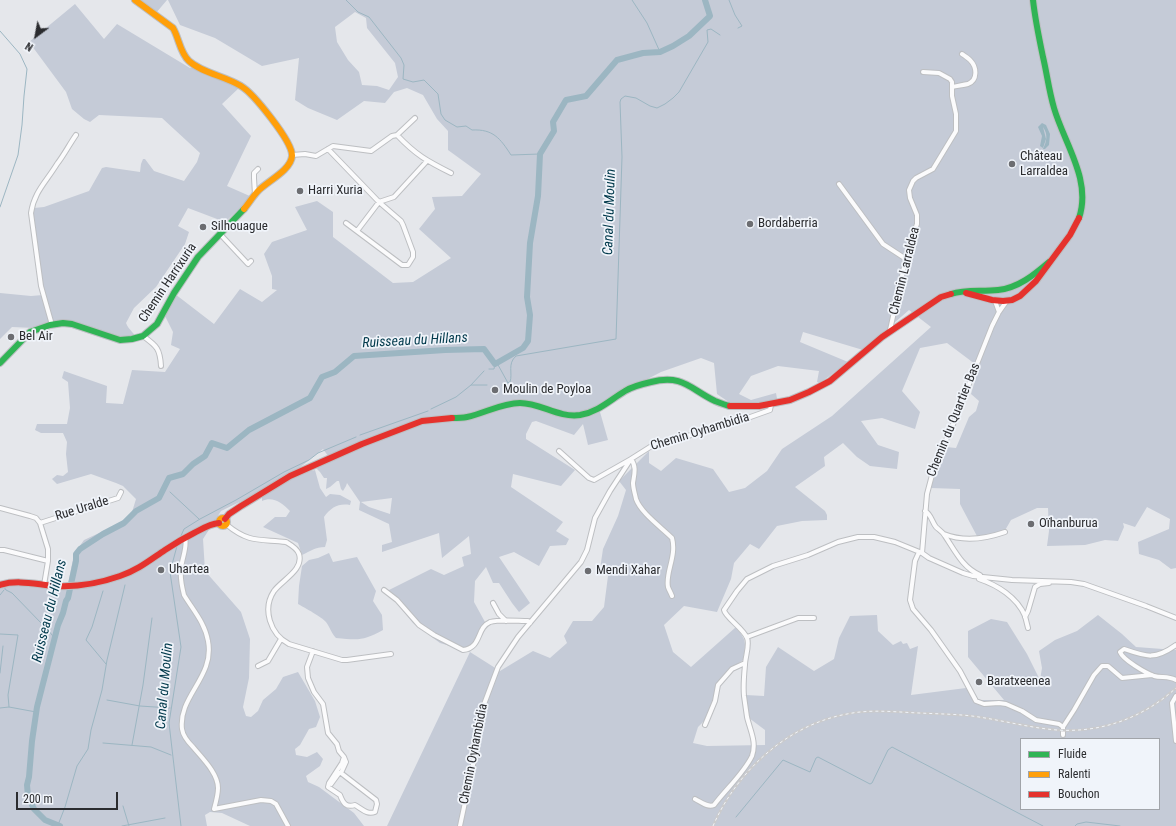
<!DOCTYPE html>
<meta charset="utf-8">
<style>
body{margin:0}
#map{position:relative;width:1176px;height:826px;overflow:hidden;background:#e5e7eb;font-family:"Roboto Condensed",sans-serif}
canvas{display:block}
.legend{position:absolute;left:1020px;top:738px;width:140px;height:72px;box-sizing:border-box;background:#f0f4fa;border:1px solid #a1a4a9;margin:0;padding:5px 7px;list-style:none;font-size:12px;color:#2b2c2f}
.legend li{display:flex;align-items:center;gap:8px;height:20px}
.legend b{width:20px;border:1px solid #a1a4a9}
.north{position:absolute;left:16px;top:16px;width:40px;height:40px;-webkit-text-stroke:3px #f0f4fa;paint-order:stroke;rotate:212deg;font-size:11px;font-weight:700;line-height:16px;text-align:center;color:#2b2c2f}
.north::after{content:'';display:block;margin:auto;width:14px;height:18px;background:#2b2c2f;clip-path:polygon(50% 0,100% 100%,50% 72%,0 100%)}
.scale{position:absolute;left:16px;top:792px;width:102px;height:18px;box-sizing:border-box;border:2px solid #2b2c2f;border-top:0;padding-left:5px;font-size:12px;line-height:14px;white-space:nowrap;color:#2b2c2f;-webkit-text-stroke:3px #f0f4fa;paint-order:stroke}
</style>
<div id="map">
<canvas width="1176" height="826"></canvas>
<ul class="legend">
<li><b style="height:5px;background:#30b455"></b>Fluide</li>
<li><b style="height:5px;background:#ff9f0a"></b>Ralenti</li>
<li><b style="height:5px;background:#e5322d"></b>Bouchon</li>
</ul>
<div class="north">N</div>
<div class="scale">200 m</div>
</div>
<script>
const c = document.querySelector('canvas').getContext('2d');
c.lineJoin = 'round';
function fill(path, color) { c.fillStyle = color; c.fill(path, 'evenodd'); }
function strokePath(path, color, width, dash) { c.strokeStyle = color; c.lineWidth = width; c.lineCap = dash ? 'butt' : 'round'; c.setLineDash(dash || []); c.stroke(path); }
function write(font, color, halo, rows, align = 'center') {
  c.font = font + ' "Roboto Condensed",sans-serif'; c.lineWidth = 3.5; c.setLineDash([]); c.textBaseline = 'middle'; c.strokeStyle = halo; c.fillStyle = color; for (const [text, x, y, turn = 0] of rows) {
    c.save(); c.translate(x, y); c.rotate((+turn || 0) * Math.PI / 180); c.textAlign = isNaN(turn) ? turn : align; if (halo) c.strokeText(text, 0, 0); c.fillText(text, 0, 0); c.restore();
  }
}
const green = new Path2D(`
 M142 0H167L156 13 140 1Z
 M168 0H1176V568L1171 569 1159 560 1139 554 1138 542 1169 529 1170 519 1147 507 1135 527 1123 523 1124 527 1118 541 1105 540 1085 545 1047 546 1049 531 1048 508H1037L1011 520 1004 532 978 538 960 504V489L931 488 940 459 946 447 956 448 969 417 976 411 979 401 971 394 979 367 947 343 920 348 902 391 920 412 915 429 882 418 861 421 878 445 899 452 897 469 870 466 857 457 843 443 824 457 825 466 795 487 825 511 827 515V520L802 521 777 526 759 549 750 544 734 563 731 579 717 612 684 606 664 625 673 652 691 667 736 627C747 641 746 643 743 660L726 672 717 685 713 703 704 721 698 727 693 743 707 746 765 745V730L749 718 746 695 764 696 766 667 778 647 814 671 834 659 839 638 850 616 877 615 878 631 893 645 901 641 903 644 907 643 910 649 918 646 911 695 966 688 978 700H1004L968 657V631L991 619 1007 622 1027 654 1040 680 1042 668 1039 651 1055 640 1077 631 1098 615 1122 634 1136 647 1176 650V826H387L470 652 440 643 413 623 387 591 431 569 444 575 464 566 462 557 471 554 469 536 442 558 439 533 382 552V545L392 542 389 524 359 510 360 502 347 483 346 486 343 491 341 489 339 481H337L330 487 326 489 327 478H324L320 472 317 469 318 467 331 460 323 449 283 481 221 511 203 539 205 571 241 612 250 639 249 678 243 707 246 716 251 717 258 711 263 700 276 689 283 677 298 672 315 701 320 717 316 727 309 729 300 745 295 749 296 755 307 757 317 752 323 759 320 766 306 776 308 782 319 787 354 813 364 826H250L222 813 210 812 205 815 207 826H0V589L12 584 46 588 67 589 74 554 84 540 125 521 132 512 136 499 123 486 116 483 91 474 57 484 52 479 57 475 63 476 68 472 66 454 67 442 63 433H41L35 430 37 424H67L70 408 68 382 62 378 64 371 107 386 106 403 123 404 132 370 165 372 180 349 171 345 173 332 164 314 175 294 214 324 240 289 262 302 277 290 272 289V276L264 254 272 242 307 230 295 207 317 201 333 212V237L393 283 413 282 451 258 419 229 435 209 432 197 462 196 481 174 448 150V131L437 119 423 95 407 88 394 92 385 103 364 101 337 120 308 108 295 100 299 58 262 66 215 38 180 25ZM355 12 366 18 367 28 395 63 398 77 389 90 377 86 362 85 359 72 348 60 337 42 335 27ZM909 310 931 327 832 416 782 449 767 471 745 488 729 492 713 469 676 458 661 471 649 463V451L619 481 626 490 618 516 603 549 600 569 608 576 604 607 592 621H573L564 636 567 643 550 658 533 651 500 671 470 652 485 622 474 602 475 581 486 567 493 583H499L512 603 519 612 530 603 499 557 514 552 539 566 550 546 566 545 569 539 556 531 563 522 511 487 513 474 561 486 575 470 526 439V434L532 422 536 421 574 435 583 424 588 445 608 440 598 405 661 372 701 358 714 363 717 394 736 407 778 404 776 393 751 400 739 394 751 376 778 366 819 371 817 382 820 383 848 362 800 342 803 332 863 350ZM392 498 390 514 369 507 361 502ZM1021 739H1159V809H1021Z
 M75 4 104 39 117 24 190 68 193 67 240 87 222 104 251 136 227 186 252 197 225 222 188 208 178 226 189 232 185 244 156 287 134 308 126 323C129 331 135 332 137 341L118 343 54 322 34 328 12 327 0 339V293L31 296 43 295 32 213 34 208 44 207 89 191 102 168 106 167 140 172 141 164 143 159H145L154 171 184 181 197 162 200 153 162 118 99 115 90 122 84 119 72 109 66 92 29 42Z
 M315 470 320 488 326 497 330 494 340 495 351 501 350 505C339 503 331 507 324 517L327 540 325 547C315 547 311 551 302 555L298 543 263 527 275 517H286L290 511C282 503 273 496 262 501V497L299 474Z
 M329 553 333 562 357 557 376 591 373 601 382 615 383 630C363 641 359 640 336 638 331 633 330 627 326 622 322 617 305 608 298 604L299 586 302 566 309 560 318 558Z`);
const water = new Path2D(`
 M1042 123 1046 125 1050 134 1049 145 1045 149H1043C1047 141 1048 134 1043 127L1046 139 1043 148 1040 146 1042 136 1038 127Z`);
const stream = new Path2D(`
 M346 0 358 12 369 17 401 58 404 65 403 79 413 82 424 80 438 94 441 114 445 120 457 127 466 126 472 130C493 129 500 138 511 155L540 154
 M632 0 647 23 660 52
 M729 0 735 15 742 26 738 28
 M0 31 20 54 27 69 24 96 22 125 18 155 0 207
 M497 363 508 383
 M489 369H494L495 364
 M471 385 484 371
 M502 385 510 382C513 373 507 364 516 356L616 339 622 157 620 102 621 99 625 96 636 98 650 106 657 108 665 104 673 98 679 92 708 42 707 30 711 29 720 35
 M431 409 456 397 471 385H487
 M360 435 428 411
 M170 492 199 519
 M180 538 184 529 200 519 236 500 284 472 309 460 318 453 356 437
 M177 546 170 572 181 647 169 723 181 826
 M4 587 6 590 12 593 42 624 46 627 55 639
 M103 591 92 627 86 640 106 664
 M0 595 4 590
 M0 634 18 635 8 695 9 707
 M0 673 3 646
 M107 700 140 706 170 708
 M0 708 9 707 36 712
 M103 743 151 747 171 755
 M132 745 143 685 152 618
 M123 806 129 826
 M736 817 783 760 810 772 816 758 818 757 870 784 872 783 888 750 892 747 1043 826
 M58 825 65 807 77 766 88 749 91 730 102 690 107 660 125 585
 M122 826 165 818
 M1075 826 1077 824 1086 822 1120 826`);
const river = new Path2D(`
 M60 826 45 820 34 809 28 796 27 785 29 777 32 741 37 707 58 625 63 613 66 601 68 598 76 561V554L80 549 103 534 124 523 136 511 159 498 169 478 183 474 193 464 205 456 212 443 227 448 249 430 310 398 322 377 335 372 354 356 445 350 484 349 495 364 523 348 528 341 530 315 527 297 530 243 538 196 540 154 554 131 553 122 566 100 586 96 617 60 643 53 660 52 673 46 689 36 710 16 705 0`);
const street = new Path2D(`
 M952 87C957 86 963 85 968 84 978 80 977 67 970 60 968 58 965 56 962 54
 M397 135 415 118
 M328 149 379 202 401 221 403 225 413 252V257L408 265H402L346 223
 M292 155 305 154 316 156 333 146 371 151 392 136 397 135C416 155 427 161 451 173
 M839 184 883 244 906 259
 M255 195 254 178V173L258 169
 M357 231 379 202 394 197 427 161
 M220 234 248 264 251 261
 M995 301 999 312
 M1006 302 999 312 992 326 950 432 936 460 927 494 922 553 929 558 963 573 973 576 1012 580 1071 582 1084 584 1146 606 1176 618
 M52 325 41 286 31 213C34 192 46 182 57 164 64 155 69 145 76 135
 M891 331 890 330 908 249 917 224V215L910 198 909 190 913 181 916 178 933 169 956 131V114L952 96V82L950 79 939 73 923 72
 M143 336C157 346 160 349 161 366
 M559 451 589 478 594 480 631 459C637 467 634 475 633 483 633 488 635 494 636 499 641 513 661 527 672 538 677 556 665 573 668 587 669 590 671 593 672 596
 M0 508 30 516 36 518 40 523 48 549V561L44 585
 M925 511C931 514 932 522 936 527 939 530 943 532 945 536 955 551 963 568 980 575
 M40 523 118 498 121 492
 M227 525C249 543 259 539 286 542 291 545 297 548 299 554 304 570 282 580 274 591 262 609 270 634 289 644L342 660H347L391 654
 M944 534C964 542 985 539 1005 532
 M185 538C188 547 181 560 181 570 180 578 182 587 184 595 193 610 205 623 208 641 215 677 178 696 182 729 183 736 188 742 193 747 202 758 218 773 218 788 218 795 216 802 214 809L261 800 271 801 276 804 288 826
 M0 550H4L48 561
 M919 552 915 561 910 600 913 609 931 630 960 671 976 701 984 704 999 703 1006 704 1022 711 1036 720 1059 724 1063 727
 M979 579C997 585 1017 597 1025 616 1026 620 1027 624 1028 628
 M384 590 397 600 419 625 434 635 463 650C482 648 476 628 490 622 500 619 518 621 528 621L530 623
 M493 603 499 614 506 621
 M1025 617 1028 611 1035 587 1040 584 1049 583
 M747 637 798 618H814
 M1176 645C1155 660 1147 657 1124 649L1120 652C1123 660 1146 673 1154 676 1161 678 1169 676 1176 680
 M313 651 307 667 308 678 314 692 323 704 328 733 337 744 339 751 344 757 342 763 329 783 328 787 340 795C343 803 346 808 355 805 362 809 367 815 375 812L377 804 376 800 341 773 346 762 344 757
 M258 666 268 661 281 639
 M1176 696 1172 703 1176 741
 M705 725 715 701 718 685 732 669 745 663
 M1063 735V727L1074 710 1094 675 1102 666H1108L1122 678 1152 675
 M331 784 339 773H341
 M695 799C701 802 708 808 714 805 726 789 744 773 752 756 757 742 750 730 747 717 746 710 745 703 744 696 743 686 744 675 745 665 745 657 750 645 747 638 744 629 725 617 724 610L737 591 747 579 773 566 808 555 838 542 858 537H874L895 542 922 553
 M460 826 477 746 480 715 498 667 518 637 581 562 587 550 595 518 610 491 631 459 650 447 742 420 770 410 771 405`);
const fast = new Path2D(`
 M1033 0C1035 19 1039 38 1043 57 1047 74 1049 91 1054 108 1064 143 1092 180 1079 218
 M951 294C966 289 982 292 998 290 1018 288 1034 275 1049 262
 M0 363 30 332 50 325 63 323 72 324 120 340 132 339 143 336 157 324 174 293 198 257 244 209
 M452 418C457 418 462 418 467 417 485 413 502 403 520 403 541 403 558 418 580 415 598 412 610 400 625 391 633 386 642 384 651 382 683 374 690 389 715 401 720 403 725 405 730 406`);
const slow = new Path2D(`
 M135 0 173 28C179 38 180 53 189 61 202 73 225 76 241 86 253 93 293 142 292 156 291 170 268 181 259 190 253 196 249 203 244 209
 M219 522a4 4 0 1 1 8 0a4 4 0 1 1-8 0Z`);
const jam = new Path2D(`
 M966 293 992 300 1003 301 1012 300 1020 296 1036 281 1070 235 1079 218
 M730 406H759L790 400 809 392 830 381 882 337 941 297 951 294
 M225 519 229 514 241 506 290 476 362 444 422 421 452 418
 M0 585C19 579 38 585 57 586 78 587 100 583 120 576 138 570 150 560 165 550 174 544 184 538 194 533 202 529 209 524 219 523`);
const rail = new Path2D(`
 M713 826C737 771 787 725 847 714 871 709 895 712 919 713 939 714 960 714 979 717 1005 721 1031 728 1057 730 1101 733 1143 718 1176 688`);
const markers = [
 [1012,164,4,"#6c6d71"],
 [300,191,4,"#6c6d71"],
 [750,224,4,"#6c6d71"],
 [203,227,4,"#6c6d71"],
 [11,337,4,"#6c6d71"],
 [495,390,4,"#6c6d71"],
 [1031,524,4,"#6c6d71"],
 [161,570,4,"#6c6d71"],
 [588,571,4,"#6c6d71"],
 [979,682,4,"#6c6d71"]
];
const poiNames = [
 ["Château",1020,157],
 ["Larraldea",1020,172],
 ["Harri Xuria",308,191],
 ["Bordaberria",758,224],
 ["Silhouague",211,227],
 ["Bel Air",19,337],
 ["Moulin de Poyloa",503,390],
 ["Oïhanburua",1039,524],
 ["Uhartea",169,570],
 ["Mendi Xahar",596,571],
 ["Baratxeenea",987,682]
];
const streetNames = [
 ["Chemin Larraldea",905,271,-76],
 ["Chemin Harrixuria",168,283,-56],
 ["Chemin du Quartier Bas",954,420,-68],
 ["Chemin Oyhambidia",700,432,-17],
 ["Rue Uralde",82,509,-17],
 ["Chemin Oyhambidia",474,754,-79]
];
const waterNames = [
 ["Canal du Moulin",610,212,-88],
 ["Ruisseau du Hillans",415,341,-3],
 ["Ruisseau du Hillans",50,611,-76],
 ["Canal du Moulin",165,686,-85]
];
fill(green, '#c5cbd7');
fill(water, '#9cb6c2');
strokePath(stream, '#9cb6c2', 1);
strokePath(river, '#9cb6c2', 6);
strokePath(street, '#bdbfc2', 6);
strokePath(fast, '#bdbfc2', 8);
strokePath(slow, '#bdbfc2', 8);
strokePath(jam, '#bdbfc2', 8);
strokePath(street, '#fbfbfc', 4);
strokePath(fast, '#30b455', 6);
strokePath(slow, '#ff9f0a', 6);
strokePath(jam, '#e5322d', 6);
strokePath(rail, '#cbcbcc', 2.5);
strokePath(rail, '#f0f4fa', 1, [3]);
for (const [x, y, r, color] of markers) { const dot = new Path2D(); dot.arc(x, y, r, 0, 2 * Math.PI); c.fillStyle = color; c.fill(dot); strokePath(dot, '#f0f4fa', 1.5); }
write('13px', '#2b2c2f', '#f0f4fa', poiNames, 'left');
write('13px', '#2b2c2f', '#f0f4fa', streetNames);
write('italic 14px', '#01394b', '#f0f4fa', waterNames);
</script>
